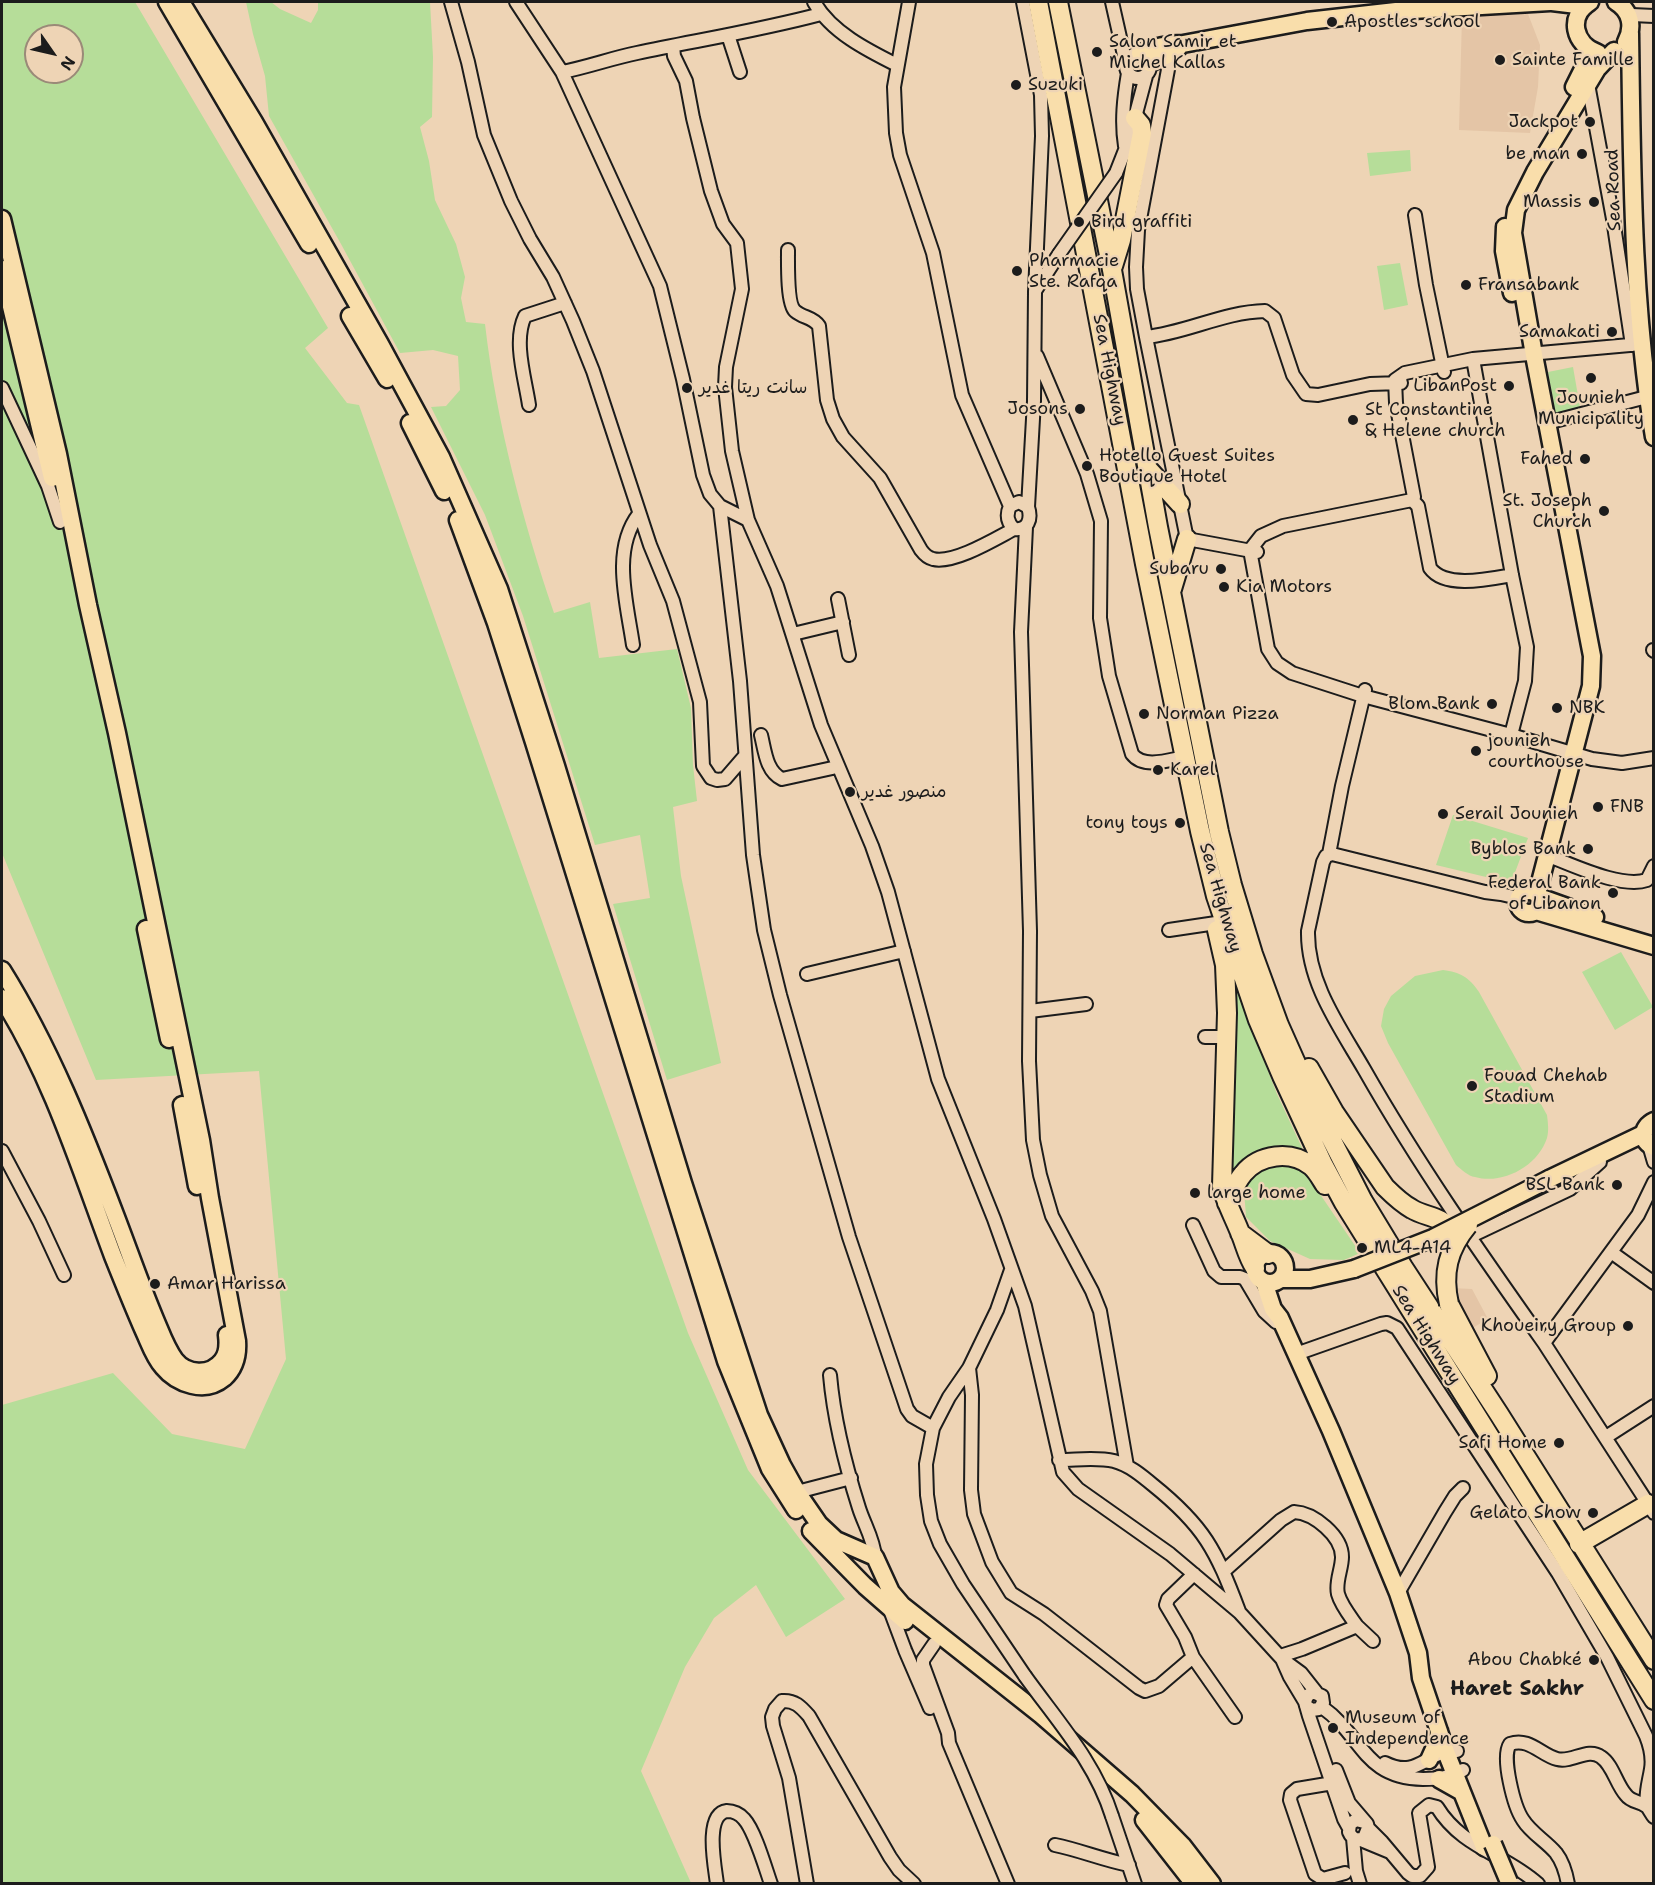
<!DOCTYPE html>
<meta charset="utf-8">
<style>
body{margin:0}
#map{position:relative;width:1655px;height:1885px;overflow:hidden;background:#eed4b5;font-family:"Shantell Sans",sans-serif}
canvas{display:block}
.frame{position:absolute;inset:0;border:3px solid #1c1c1c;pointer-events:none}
.north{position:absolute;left:24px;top:24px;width:60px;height:60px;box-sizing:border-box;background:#eed4b5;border:2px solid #9a8a78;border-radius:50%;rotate:124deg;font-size:16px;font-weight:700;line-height:24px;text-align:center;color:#1c1c1c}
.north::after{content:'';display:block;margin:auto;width:21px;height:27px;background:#1c1c1c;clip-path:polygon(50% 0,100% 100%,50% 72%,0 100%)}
</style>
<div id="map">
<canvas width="1655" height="1885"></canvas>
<div class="frame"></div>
<div class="north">N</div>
</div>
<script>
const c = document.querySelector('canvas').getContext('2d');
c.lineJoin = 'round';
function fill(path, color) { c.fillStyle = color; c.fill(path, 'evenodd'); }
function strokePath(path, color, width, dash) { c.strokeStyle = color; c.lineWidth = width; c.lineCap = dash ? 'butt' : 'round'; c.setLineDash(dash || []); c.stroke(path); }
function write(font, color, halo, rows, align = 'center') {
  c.font = font + ' "Shantell Sans","Playpen Sans Arabic",sans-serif'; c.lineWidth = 4.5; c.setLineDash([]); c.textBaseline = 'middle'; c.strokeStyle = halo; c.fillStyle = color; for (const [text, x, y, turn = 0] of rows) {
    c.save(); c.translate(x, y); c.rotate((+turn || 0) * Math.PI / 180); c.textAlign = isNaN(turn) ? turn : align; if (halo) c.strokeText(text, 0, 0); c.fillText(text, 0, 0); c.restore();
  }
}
const built = new Path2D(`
 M1528 14 1540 45 1538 87 1530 133 1459 130 1462 16Z
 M1451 1288 1472 1289 1488 1319 1469 1330Z`);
const green = new Path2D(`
 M2 2H135L328 328 305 348 347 403 359 405 688 1333 748 1470 845 1599 786 1637 756 1585 714 1618 685 1667 641 1771 691 1883 2 1884V1405L113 1373 172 1434 245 1449 286 1359 259 1071 96 1080 2 853ZM36 36H72V72H36Z
 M246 2H271L280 9 311 23 318 10V2H430L433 57 432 117 420 127 429 161 435 200 456 244 465 277 461 298 466 322 485 324C496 420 523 522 554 613L590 602 599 658 677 649 691 708 693 765 697 801 673 807 681 876 721 1063 667 1080 613 904 650 898 640 835 595 845 523 616 485 515 431 407 446 406 460 390 458 356 433 350 400 353 341 244 269 116 265 76 253 34Z
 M1410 150 1411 171 1370 176 1367 153Z
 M1400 263 1408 305 1384 310 1377 266Z
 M1573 367 1581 413 1556 418 1548 372Z
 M1453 815 1528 838 1511 883 1436 865Z
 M1621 952 1653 1007 1615 1030 1582 972Z
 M1443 970C1460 972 1469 977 1479 992L1547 1115C1548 1123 1549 1131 1547 1138 1538 1166 1503 1185 1475 1177 1468 1176 1462 1170 1456 1165L1388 1043 1381 1026 1384 1009 1391 996 1415 976Z
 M1237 991 1277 1094 1303 1150C1277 1140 1248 1147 1235 1173L1229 1174 1236 1073Z
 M1280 1163 1293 1165 1305 1172 1360 1253 1344 1260 1310 1259 1270 1241 1246 1217C1246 1208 1243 1195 1246 1187 1251 1173 1266 1166 1280 1163Z`);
const minor = new Path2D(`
 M451 2 468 62 484 135 511 201 530 239 553 277 573 321 593 371 650 545 673 601 700 702 703 766 711 778 717 780 725 779 744 757
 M516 2 562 72 660 286 683 379 703 475 710 494 720 506 748 520 777 586 821 725 872 846 888 892 938 1079 994 1219 1025 1306 1063 1472 1078 1489 1170 1554 1240 1613 1282 1659 1301 1673 1316 1692
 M814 2C831 32 867 50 897 65
 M909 2 894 87 896 133 900 155 933 253 962 395 1010 506C1006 515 1007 522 1014 529 1028 531 1032 519 1028 507L1019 502 1010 506
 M1023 2 1041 95 1042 136 1035 292 1034 401 1028 507
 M1112 2 1126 64
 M1632 15 1654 16
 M728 35 740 72
 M673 46 674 56 686 81 693 118 711 191 723 224 737 243 742 289 726 367 725 387 732 451 748 520
 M1172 48 1138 230 1136 267 1137 289 1146 337 1187 539 1257 552
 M1126 66a12 12 0 1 1 24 0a12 12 0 1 1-24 0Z
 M562 72C588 67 612 58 637 53 699 40 761 30 821 14
 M1588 84 1613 219 1632 345
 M1125 146C1121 121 1124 97 1128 73
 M1116 173 1129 140 1146 76
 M1415 215 1426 285 1444 372
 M788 250C788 262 787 304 795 311 803 318 813 317 819 326L827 400 833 419 843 437 880 478 921 550C924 554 928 558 933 559 954 564 995 539 1014 529
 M1035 291 1059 254
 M1146 337C1186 333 1223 312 1265 311L1274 318 1293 375 1306 394 1318 395 1370 384 1401 383
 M1641 344 1473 359 1405 373 1395 380 1396 403 1414 497 1412 500 1283 526 1261 536 1250 550 1268 649 1277 663 1292 673 1363 696 1511 735 1592 759 1622 763 1654 758
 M1037 356 1087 474 1101 521 1100 618 1109 676 1132 754C1143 769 1169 760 1185 757
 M1473 359 1512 575 1527 647 1525 681 1511 735
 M2 388 48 486 60 522
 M529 405C525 378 513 341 525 316L565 303
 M1547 423 1654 395
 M1412 500 1418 506 1430 568C1445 589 1489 579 1512 575
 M720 506 740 681 753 855 764 930 780 995 849 1237 907 1409 912 1416 933 1428
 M1026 527 1021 632 1030 931 1029 1061 1033 1140 1040 1175 1052 1216 1092 1291 1100 1311 1127 1466
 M838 599 849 655
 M793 634 843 622
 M633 645C627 603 611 550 639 514
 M1653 650 1654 651
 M761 735C765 751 766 771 782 779L837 767
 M1329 854 1342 786 1365 690
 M1546 855C1571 864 1621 889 1647 880L1654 866
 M1518 898 1501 894 1485 892 1332 854 1326 856 1323 862 1308 931C1307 982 1339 1026 1364 1069 1418 1164 1481 1254 1544 1343
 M1169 930 1216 923
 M807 974 904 951
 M1030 1011 1086 1004
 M1205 1037H1227
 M1649 1145 1654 1162
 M2 1151 39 1221 64 1275
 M1654 1182 1638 1215 1544 1343 1654 1513
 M1193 1225 1214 1271 1221 1277H1240L1245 1279 1264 1311 1276 1322
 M1471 1236 1570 1189 1600 1162
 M1611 1252 1654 1283
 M1011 1270 997 1310 969 1368 949 1397 933 1428 926 1464 927 1495 931 1521 940 1544 963 1584 1025 1676
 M1296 1354 1381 1324 1387 1323 1397 1328 1558 1573 1607 1657 1646 1736C1650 1746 1653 1757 1651 1769 1649 1782 1645 1792 1647 1806
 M969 1368 972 1395 971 1490 974 1514 992 1562 1011 1593 1044 1614 1139 1688 1145 1691 1159 1686 1193 1657
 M830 1375C834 1421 845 1464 859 1508 864 1524 874 1540 875 1557
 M1606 1437 1654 1406
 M1059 1460C1077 1460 1097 1457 1114 1461 1129 1465 1141 1475 1153 1485 1204 1526 1216 1550 1239 1611
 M797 1492 851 1478
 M1224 1571 1281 1520 1294 1512C1314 1513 1342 1536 1342 1557 1342 1569 1335 1582 1338 1594 1341 1605 1350 1616 1357 1626L1302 1649 1280 1656
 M1194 1574 1168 1599 1166 1605 1185 1637 1193 1657 1235 1717
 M1398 1593 1445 1512 1455 1496 1463 1488
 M890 1610 905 1650 930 1708
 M1357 1626 1373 1641
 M934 1644 923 1660V1665L948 1733 949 1743 1008 1884
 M1282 1659 1290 1677 1305 1702
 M1306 1706 1312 1710 1319 1709 1323 1703 1322 1696 1313 1692 1307 1696 1305 1702 1309 1716 1344 1819 1349 1828
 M1322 1707C1363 1736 1363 1778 1423 1779 1438 1779 1449 1778 1463 1770
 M1385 1763C1419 1780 1427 1749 1457 1751
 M1336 1770 1349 1803 1367 1824 1368 1828 1364 1838C1357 1841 1352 1839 1349 1832L1350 1824 1356 1820 1364 1822
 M1333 1783 1297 1789 1291 1794 1290 1800 1315 1874 1323 1879 1345 1873
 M1112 1816 1135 1884
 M1368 1828 1382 1842 1408 1873 1412 1876H1420L1428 1867 1419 1813 1429 1805 1437 1807C1462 1848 1505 1854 1538 1884
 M1353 1838 1356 1871 1360 1884
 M1361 1840 1390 1852
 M1055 1845C1080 1850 1103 1860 1129 1865
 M717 1884C715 1867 704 1814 727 1811 733 1811 740 1814 744 1819 755 1831 765 1867 771 1884
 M807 1884 789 1778 773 1726 772 1717 775 1709 782 1701C795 1700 801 1707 809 1716L890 1857 899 1870 914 1884
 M1568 1884C1566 1873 1563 1862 1556 1853 1546 1841 1531 1833 1523 1820 1514 1807 1501 1757 1510 1744 1529 1737 1541 1755 1557 1759 1572 1763 1588 1747 1601 1757 1613 1765 1616 1784 1626 1795 1631 1802 1639 1801 1646 1806 1649 1808 1651 1814 1654 1817`);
const major = new Path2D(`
 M167 2 309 244
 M181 2 254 122 380 344 441 457 499 589 556 766 683 1183 759 1415 782 1465 797 1492 819 1524 836 1540 875 1557 891 1592 902 1605 1041 1715 1132 1794 1182 1845 1212 1884
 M1552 2 1585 6
 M1590 2C1567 16 1574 45 1598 53
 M1616 2C1631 11 1634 27 1626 42
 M1630 33C1632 168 1632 304 1654 437
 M1140 53C1154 47 1167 44 1183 44L1307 21 1396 11 1550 2
 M1150 63 1172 53 1180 46
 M1574 87 1585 65 1589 50
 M2 219 58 454 88 605 117 733 201 1140 210 1198 237 1341C238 1355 235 1368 224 1378 205 1394 177 1384 163 1367 154 1357 150 1344 144 1331 133 1306 123 1281 113 1256 80 1168 52 1077 2 998
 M1505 227 1504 251 1512 293
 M2 269 52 478
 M350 316 387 379
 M410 423 444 491
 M458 520 496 623 534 742 726 1361 770 1469 796 1510
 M1518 902a11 11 0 1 1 22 0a11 11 0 1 1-22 0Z
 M1537 894 1591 686 1592 656 1534 355 1513 233 1516 210 1535 172 1597 69 1614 51
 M1539 897 1595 917
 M1536 911 1654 946
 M146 929 169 1039
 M2 970C50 1047 84 1133 116 1217 129 1251 141 1286 155 1319 161 1333 166 1348 175 1360 187 1375 210 1376 222 1361 228 1354 228 1343 227 1335
 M182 1105 197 1186
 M1654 1121C1641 1127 1640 1142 1654 1147
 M1549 1179 1643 1134
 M1255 1268a15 15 0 1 1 30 0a15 15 0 1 1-30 0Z
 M1281 1279H1310L1354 1269
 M1264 1282 1273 1309 1280 1318 1331 1431 1398 1593 1418 1653 1421 1678 1446 1752 1484 1847
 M811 1531 865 1586 905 1621
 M1429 1760 1438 1740 1439 1731
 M1439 1779 1462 1792
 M1144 1820 1194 1884`);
const highway = new Path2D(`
 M1038 2 1145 564 1200 831 1216 896 1258 1020 1282 1076 1323 1164 1344 1203 1654 1700
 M1058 2 1112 270 1158 527 1219 832 1232 885 1253 954 1279 1025 1320 1117 1363 1201 1403 1267 1499 1414 1654 1660
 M1113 266 1121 240 1142 133 1141 125 1135 118
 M1149 470 1180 504
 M1172 589 1187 539
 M1217 930 1225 965 1227 1013 1222 1186C1225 1201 1233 1215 1239 1230 1245 1243 1247 1256 1255 1268
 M1309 1068 1334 1112 1385 1187C1393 1195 1401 1203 1412 1209 1425 1217 1442 1216 1451 1230
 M1227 1203C1232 1193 1236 1182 1243 1174 1259 1154 1291 1150 1311 1166 1317 1171 1321 1179 1325 1185
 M1240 1233 1268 1254
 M1449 1304 1487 1376
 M1579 1544 1648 1504`);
const minorBridge = new Path2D(`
 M1059 254 1116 173
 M1025 1676C1058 1722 1095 1762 1112 1816`);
const majorBridge = new Path2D(`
 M1354 1269 1433 1238 1549 1179
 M1493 1844 1509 1882`);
const highwayBridge = new Path2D(`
 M1449 1304C1442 1273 1448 1249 1468 1225`);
const markers = [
 [1332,22,6,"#1c1c1c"],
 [1097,52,6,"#1c1c1c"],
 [1500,60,6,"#1c1c1c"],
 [1016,85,6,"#1c1c1c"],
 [1590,122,6,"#1c1c1c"],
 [1582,154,6,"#1c1c1c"],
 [1594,202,6,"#1c1c1c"],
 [1079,222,6,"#1c1c1c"],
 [1017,271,6,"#1c1c1c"],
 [1466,285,6,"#1c1c1c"],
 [1612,332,6,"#1c1c1c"],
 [1591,378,6,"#1c1c1c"],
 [1509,386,6,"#1c1c1c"],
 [687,388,6,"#1c1c1c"],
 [1080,409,6,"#1c1c1c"],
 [1353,420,6,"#1c1c1c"],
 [1585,459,6,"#1c1c1c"],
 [1087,466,6,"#1c1c1c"],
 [1604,511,6,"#1c1c1c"],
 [1221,569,6,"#1c1c1c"],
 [1224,587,6,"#1c1c1c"],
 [1492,704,6,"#1c1c1c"],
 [1557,708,6,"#1c1c1c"],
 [1144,714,6,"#1c1c1c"],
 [1476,751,6,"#1c1c1c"],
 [1158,770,6,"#1c1c1c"],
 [850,792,6,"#1c1c1c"],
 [1598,807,6,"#1c1c1c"],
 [1443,814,6,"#1c1c1c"],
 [1180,823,6,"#1c1c1c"],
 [1588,849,6,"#1c1c1c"],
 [1613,893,6,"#1c1c1c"],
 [1472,1086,6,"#1c1c1c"],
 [1617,1185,6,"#1c1c1c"],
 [1195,1193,6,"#1c1c1c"],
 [1362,1248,6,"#1c1c1c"],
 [155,1284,6,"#1c1c1c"],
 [1628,1326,6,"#1c1c1c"],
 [1559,1443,6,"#1c1c1c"],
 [1593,1513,6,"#1c1c1c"],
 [1594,1660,6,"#1c1c1c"],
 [1333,1728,6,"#1c1c1c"]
];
const poiNames = [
 ["Apostles school",1344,22],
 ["Salon Samir et",1109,42],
 ["Michel Kallas",1109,63],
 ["Sainte Famille",1512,60],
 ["Suzuki",1028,85],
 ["Jackpot",1578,122,"right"],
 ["be man",1570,154,"right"],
 ["Massis",1582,202,"right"],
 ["Bird graffiti",1091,222],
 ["Pharmacie",1029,261],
 ["Ste. Rafqa",1029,282],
 ["Fransabank",1478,285],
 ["Samakati",1600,332,"right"],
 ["LibanPost",1497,386,"right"],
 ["سانت ريتا غدير",699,388],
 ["Jounieh",1591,398,"center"],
 ["Municipality",1591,419,"center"],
 ["Josons",1068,409,"right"],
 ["St Constantine",1365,410],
 ["& Helene church",1365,431],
 ["Hotello Guest Suites",1099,456],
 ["Boutique Hotel",1099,477],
 ["Fahed",1573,459,"right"],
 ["St. Joseph",1592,501,"right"],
 ["Church",1592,522,"right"],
 ["Subaru",1209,569,"right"],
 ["Kia Motors",1236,587],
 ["Blom Bank",1480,704,"right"],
 ["NBK",1569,708],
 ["Norman Pizza",1156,714],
 ["jounieh",1488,741],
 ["courthouse",1488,762],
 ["Karel",1170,770],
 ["منصور غدير",862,792],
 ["FNB",1610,807],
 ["Serail Jounieh",1455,814],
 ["tony toys",1168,823,"right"],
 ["Byblos Bank",1576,849,"right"],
 ["Federal Bank",1601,883,"right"],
 ["of Libanon",1601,904,"right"],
 ["Fouad Chehab",1484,1076],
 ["Stadium",1484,1097],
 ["BSL Bank",1605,1185,"right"],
 ["large home",1207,1193],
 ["ML4-A14",1374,1248],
 ["Amar Harissa",167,1284],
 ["Khoueiry Group",1616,1326,"right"],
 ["Safi Home",1547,1443,"right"],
 ["Gelato Show",1581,1513,"right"],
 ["Abou Chabké",1582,1660,"right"],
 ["Museum of",1345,1718],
 ["Independence",1345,1739]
];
const streetNames = [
 ["Sea Road",1614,190,-92],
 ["Sea Highway",1109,370,79],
 ["Sea Highway",1220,898,74],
 ["Sea Highway",1426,1335,58]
];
const quarterNames = [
 ["Haret Sakhr",1517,1690]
];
fill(built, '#e4c5a6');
fill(green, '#b6dd99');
strokePath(minor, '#1c1c1c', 16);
strokePath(major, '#1c1c1c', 21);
strokePath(highway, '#1c1c1c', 22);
strokePath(minor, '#eed4b5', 12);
strokePath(major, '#f9deab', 16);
strokePath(highway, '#f9deab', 18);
strokePath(minorBridge, '#1c1c1c', 16, []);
strokePath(majorBridge, '#1c1c1c', 21, []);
strokePath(highwayBridge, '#1c1c1c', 22, []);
strokePath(minorBridge, '#eed4b5', 12);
strokePath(majorBridge, '#f9deab', 16);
strokePath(highwayBridge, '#f9deab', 18);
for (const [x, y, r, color] of markers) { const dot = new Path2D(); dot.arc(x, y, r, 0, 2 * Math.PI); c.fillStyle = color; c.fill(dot); strokePath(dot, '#eed4b5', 2); }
write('18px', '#1c1c1c', '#eed4b5', poiNames, 'left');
write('18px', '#1c1c1c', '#eed4b5', streetNames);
write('bold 21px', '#1c1c1c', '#eed4b5', quarterNames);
</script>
